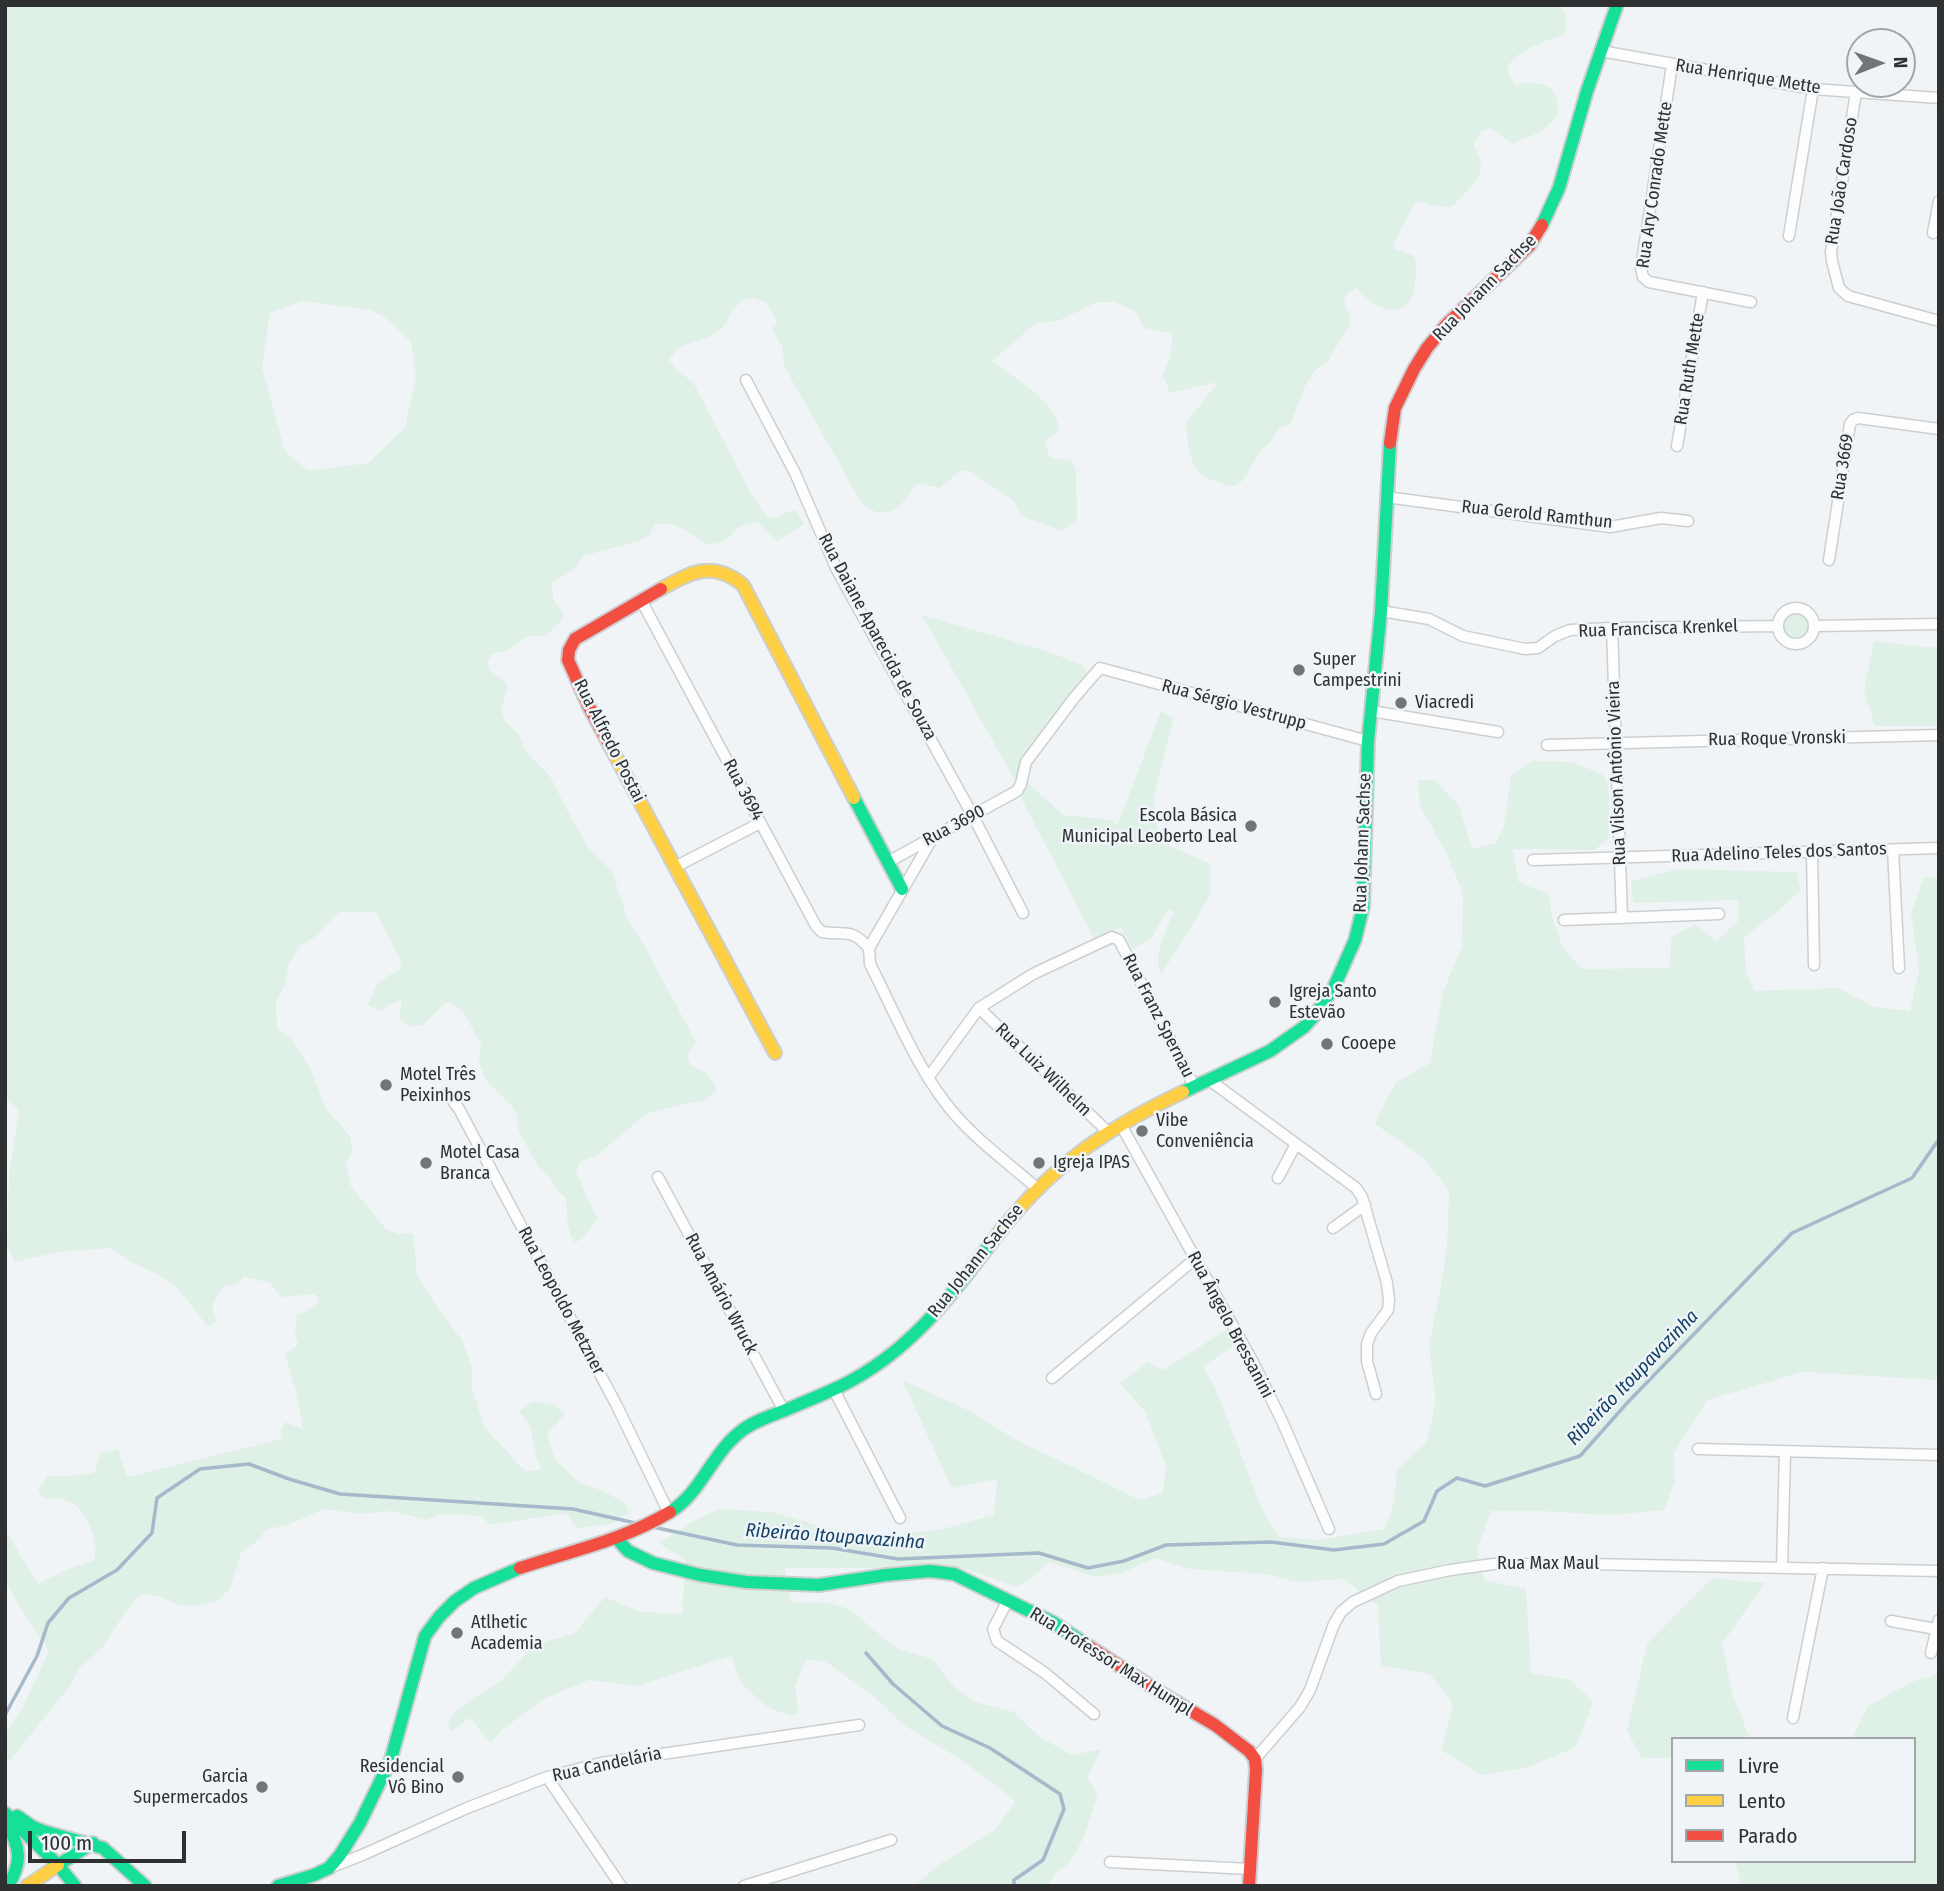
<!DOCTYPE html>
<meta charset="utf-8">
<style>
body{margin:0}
#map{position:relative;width:1944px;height:1891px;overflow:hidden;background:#f1f4f6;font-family:"Fira Sans Condensed",sans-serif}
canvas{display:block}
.frame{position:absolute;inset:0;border:7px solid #2e3032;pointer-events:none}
.legend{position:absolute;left:1671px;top:1737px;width:245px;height:126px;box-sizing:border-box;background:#eff4f8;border:2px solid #a2a6a9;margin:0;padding:9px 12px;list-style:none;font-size:21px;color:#2e3032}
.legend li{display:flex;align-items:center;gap:14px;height:35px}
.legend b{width:35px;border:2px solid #a2a6a9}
.north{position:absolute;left:1846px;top:28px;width:70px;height:70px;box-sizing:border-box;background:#eff4f8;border:2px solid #a2a6a9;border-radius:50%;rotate:89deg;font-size:19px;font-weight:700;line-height:28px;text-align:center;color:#2e3032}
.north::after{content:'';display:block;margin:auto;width:24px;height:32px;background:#727577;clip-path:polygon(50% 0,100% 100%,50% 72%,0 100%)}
.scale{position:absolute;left:28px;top:1831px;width:158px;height:32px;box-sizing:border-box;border:4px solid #2e3032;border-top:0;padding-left:9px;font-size:21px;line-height:24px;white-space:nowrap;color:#2e3032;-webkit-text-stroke:5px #eff4f8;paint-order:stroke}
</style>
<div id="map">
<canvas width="1944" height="1891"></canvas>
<div class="frame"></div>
<ul class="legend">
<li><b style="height:9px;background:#16e098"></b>Livre</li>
<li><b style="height:9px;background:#ffcf43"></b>Lento</li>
<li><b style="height:9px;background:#f24e42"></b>Parado</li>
</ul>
<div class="north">N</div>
<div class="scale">100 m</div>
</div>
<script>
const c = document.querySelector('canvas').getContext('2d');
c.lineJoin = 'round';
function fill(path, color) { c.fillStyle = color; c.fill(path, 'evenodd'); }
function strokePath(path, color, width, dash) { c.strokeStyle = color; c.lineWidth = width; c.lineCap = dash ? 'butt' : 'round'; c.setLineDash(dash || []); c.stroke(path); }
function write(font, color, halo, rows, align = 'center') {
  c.font = font + ' "Fira Sans Condensed",sans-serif'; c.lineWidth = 5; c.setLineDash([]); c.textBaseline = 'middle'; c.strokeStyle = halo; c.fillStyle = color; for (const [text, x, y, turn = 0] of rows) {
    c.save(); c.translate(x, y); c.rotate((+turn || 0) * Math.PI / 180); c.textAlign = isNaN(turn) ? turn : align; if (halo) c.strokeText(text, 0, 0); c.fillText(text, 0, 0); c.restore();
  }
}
const green = new Path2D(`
 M5 5H1559C1567 12 1568 24 1564 34 1551 39 1510 52 1508 69 1507 74 1512 80 1515 84 1534 82 1554 80 1558 104 1560 114 1554 120 1546 127 1537 135 1523 139 1512 144L1491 128 1481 132 1473 143C1476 150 1480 158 1481 165 1483 178 1461 198 1451 207L1434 206 1419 201 1414 205 1394 242 1396 250 1413 255C1418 264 1416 272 1415 282 1413 305 1401 316 1378 306 1370 302 1362 294 1356 288L1348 292 1344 300 1350 316V324L1328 361 1315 371 1305 386 1290 425 1278 429C1273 442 1267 443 1259 454 1253 463 1248 474 1241 482 1234 488 1228 486 1221 483 1187 474 1190 453 1186 423L1218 382 1170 393 1163 376 1170 356 1173 333 1144 328 1136 312 1115 302H1097L1058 321 1036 323 992 361C1012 376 1060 404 1059 431L1045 440 1049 456C1058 461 1064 458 1073 462L1076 470 1077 521 1062 531 1022 516 1013 500 968 470 960 471 940 488 917 483C907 497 897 517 876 512 871 510 865 505 861 502L785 368 782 345 771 329 777 323 767 303 753 298 744 300 732 310 726 324 712 336 679 347 669 360 678 371 693 382 751 494 767 517 777 519 787 512 796 510 804 524 777 541 757 522 742 526 734 531 725 541 708 545C691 533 676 520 654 525L650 535 641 540 584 556 574 569 552 583 553 599 564 613 562 620 545 637C525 633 525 640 509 649 504 652 497 653 492 654L488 662 490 671 505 681 508 689 501 709 505 721 519 734 525 750 550 776 567 810 589 848 612 871 628 920 644 945 696 1042 687 1056 690 1064 709 1075 717 1090 705 1101 688 1103 646 1114 597 1155 580 1162 576 1171 597 1219 582 1239 574 1243 568 1227 566 1198 559 1193 550 1178 537 1165 519 1131 517 1115 510 1104 485 1079 479 1061 481 1044 462 1010 447 1002 422 1025 409 1027 399 1017 402 1000 392 1003 381 1011 368 1005 378 982 400 969 401 960 376 912H339L316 936 299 947 289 963 284 987 276 1003 277 1028 291 1038 311 1070 326 1109 350 1136 353 1151 346 1163 350 1185 386 1229 398 1234 413 1233 417 1274 433 1301 463 1342 472 1368V1387L484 1427 525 1471 541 1470 535 1453 531 1427 519 1412 532 1401 552 1404 565 1414 547 1434 555 1459 579 1483 604 1491 626 1504 629 1513 612 1524 576 1528 566 1513 489 1525 483 1516 442 1514 426 1520 393 1511 358 1514 324 1509 290 1524 265 1530 261 1538 241 1553 230 1589 217 1601 199 1606 178 1605 163 1598 146 1594 137 1597 126 1611 102 1648 79 1668 71 1685 10 1760 5 1757V1732L20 1713 49 1651 30 1623 5 1581V1534L7 1533 38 1584 68 1569 94 1560C100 1542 87 1511 70 1502 64 1498 51 1498 43 1498L38 1489 49 1475 63 1477 94 1473 101 1453 118 1449 127 1477 282 1439 281 1430 285 1422 303 1429 297 1395 285 1355 298 1344 295 1332 297 1315 305 1312 319 1302 315 1294 281 1297 270 1283 244 1277 238 1283 222 1287 212 1306 216 1321 208 1327 177 1287 153 1272 133 1263 111 1248 58 1252 15 1262 7 1245 9 1172 19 1111 5 1098ZM302 301 371 310 386 318 411 342 416 376 405 427 368 463 308 471 285 451 262 368 270 313Z
 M1782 626a14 14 0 1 1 28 0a14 14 0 1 1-28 0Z
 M922 615 1046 651 1083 665 1087 673 1036 738 1022 761 1017 784Z
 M1874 641 1924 647H1939V726H1875L1864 691Z
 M1161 711 1174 718 1154 795 1158 841 1211 864 1210 896 1161 975C1152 956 1166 930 1174 912L1168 909 1151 939 1132 949 1121 927 1095 940 1021 798 1026 781 1063 815 1113 820 1117 826Z
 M1532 761 1571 762 1603 774 1609 788V839L1594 850 1513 849 1519 883 1548 893 1553 920 1562 946 1582 969 1670 968 1671 938 1694 924 1717 941 1739 920 1738 900 1633 903 1631 881 1677 869 1796 872 1801 889 1779 910 1744 938 1746 971 1754 991 1838 988 1875 1007 1910 1011 1919 970 1911 913 1924 877H1939V1380L1803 1372 1707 1400 1674 1453 1675 1481 1664 1510 1611 1515 1540 1511H1491L1477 1550 1484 1580 1526 1589 1531 1673 1570 1680 1593 1701 1576 1747 1525 1768 1481 1775 1441 1750 1453 1704 1430 1674 1381 1666 1378 1606 1344 1579 1296 1582 1266 1574 1189 1569 1155 1558 1122 1573 1097 1577 1048 1562 1040 1571 1017 1587 966 1569 908 1565 872 1568H785L791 1603H830L849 1609 896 1648 932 1659 955 1688 976 1702 1014 1712 1040 1737 1072 1755 1102 1749 1087 1778 1098 1794 1084 1837 1068 1865 1057 1871 1047 1886H914L937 1866 995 1830 1015 1802 996 1785 955 1756 905 1726 873 1696 825 1661 806 1660 795 1686 798 1712 791 1716 767 1707 741 1683 731 1656 636 1686 589 1680 543 1699 502 1730 491 1743 470 1718 450 1732 448 1726 451 1716 472 1699 501 1681 534 1645 575 1633 605 1597 641 1612 682 1614 686 1561 659 1543 697 1519 719 1509 771 1512 827 1528 886 1535 939 1530 994 1515 997 1479 952 1488 902 1380 970 1411 1015 1439 1140 1500 1163 1493 1166 1466 1145 1411 1119 1383 1148 1362 1163 1370 1226 1330 1234 1345 1203 1367 1214 1385 1263 1511 1279 1537 1319 1540 1385 1529 1394 1502 1397 1470 1427 1441 1436 1400 1429 1345 1441 1286 1447 1246 1449 1191 1425 1159 1375 1124 1395 1083 1430 1063 1443 992 1462 946 1463 893 1447 855 1420 805 1418 780H1435L1459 806 1472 849 1496 843 1504 826 1511 776Z
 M1712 1578 1765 1583 1722 1644 1732 1693 1750 1739H1673V1758H1642L1627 1731 1647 1644Z
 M1939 1674V1886H1742L1735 1861H1914V1739H1852L1867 1707 1911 1682Z`);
const stream = new Path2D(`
 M653 1527 737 1545 832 1548 898 1559 1039 1553 1088 1568 1124 1561 1166 1545 1271 1542 1334 1550 1384 1544 1424 1521 1437 1491 1457 1478 1485 1486 1580 1456 1628 1402 1792 1233 1912 1178 1939 1139
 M866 1653 893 1684 942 1726 990 1748 1060 1794 1064 1809 1043 1860 1014 1880V1886
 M5 1715 37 1656 48 1623 69 1598 117 1570 152 1533 157 1498 200 1469 249 1464 289 1479 340 1494 573 1509 640 1524`);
const street = new Path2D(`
 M1601 51 1813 89 1939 98
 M1672 65 1641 268 1643 277 1649 282 1751 302
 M1856 92 1831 252 1832 261 1839 288 1848 296 1939 321
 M1933 233 1939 201
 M1789 236 1813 89
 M746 380 795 473 836 568 973 816 1023 913
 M1677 446 1703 292
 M1386 497 1610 527 1661 518 1688 521
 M1829 560 1850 424 1853 420 1858 418 1939 429
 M641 600 816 926 822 932C846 936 850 927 869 948
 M1778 626a18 18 0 1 1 36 0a18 18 0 1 1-36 0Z
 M1381 611 1429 619 1463 636 1525 649 1538 648 1555 636 1570 630 1612 628 1777 626
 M1814 626 1939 624
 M1612 628 1622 918
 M1371 711 1498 732
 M1547 745 1939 735
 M1893 850 1899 968
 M1812 852 1814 965
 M1533 860 1939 848
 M888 862 1017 791 1021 784 1026 762 1074 698 1100 668 1368 741
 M675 867 760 823
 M1564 920 1719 914
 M869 948 870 964C893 1009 914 1061 944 1101 969 1135 1006 1161 1038 1189
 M869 948 933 837
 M979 1008 1108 1132
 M928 1078 979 1008 1033 974 1112 937 1119 940 1194 1086
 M1208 1079 1356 1188 1362 1197 1387 1283 1389 1300 1388 1310 1371 1333 1367 1344V1361L1376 1394
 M447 1093 459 1109 617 1406 669 1513
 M1121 1125 1254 1364 1282 1421 1329 1529
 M658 1177 784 1411
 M1278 1178 1296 1144
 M1333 1228 1365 1205
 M1052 1378 1195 1259
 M834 1390 900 1518
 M1698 1449 1939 1455
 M1782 1567 1785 1452
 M1008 1600 993 1629 997 1641 1045 1673 1094 1714
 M1891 1621 1936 1629
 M1931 1653 1939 1620
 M1793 1718 1823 1568
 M1255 1759 1300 1707 1310 1690 1334 1624 1341 1612 1353 1602 1398 1581 1450 1570 1493 1564H1588L1939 1571
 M547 1777 621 1886
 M1110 1862 1250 1869
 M329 1868 360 1856 467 1808 547 1777 601 1763 859 1725
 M744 1886 891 1840`);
const fast = new Path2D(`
 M1542 225 1559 188 1587 91 1617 5
 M854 798 902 889
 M1183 1092 1270 1051 1304 1027 1315 1015 1334 987 1355 940 1363 907 1368 741 1381 611 1390 443
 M670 1512C701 1493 711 1455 740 1432 752 1422 768 1417 783 1411 802 1403 822 1395 841 1386 908 1353 947 1301 991 1243
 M616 1538 628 1551 653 1563 700 1575 746 1582 819 1585 886 1575 930 1571 954 1574 1054 1623 1090 1647
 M5 1813 58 1865 75 1886
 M17 1816 33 1827 46 1832 103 1848 145 1886
 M6 1822C20 1847 23 1861 8 1886
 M58 1865 93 1843
 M278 1886 314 1875 329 1868 340 1855 360 1823 391 1759 425 1636 439 1617 455 1601 474 1588 520 1568`);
const slow = new Path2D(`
 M661 589C691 572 713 560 743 585L854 798
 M610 746 775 1053
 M991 1243C1046 1170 1101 1131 1183 1092
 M27 1886 58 1865`);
const jam = new Path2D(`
 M1390 443 1395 408 1414 369 1427 348 1446 325 1529 246 1542 225
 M610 746 589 707 568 660 569 650 575 639 661 589
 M520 1568C571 1551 624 1540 670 1512
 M1090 1647 1166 1696 1215 1725 1249 1751 1255 1759 1256 1770 1249 1886`);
const markers = [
 [1299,670,7,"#727577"],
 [1401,703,7,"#727577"],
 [1251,826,7,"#727577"],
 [1275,1002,7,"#727577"],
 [1327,1044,7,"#727577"],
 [386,1085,7,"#727577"],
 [1142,1131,7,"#727577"],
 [426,1163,7,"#727577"],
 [1039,1163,7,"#727577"],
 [457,1633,7,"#727577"],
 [458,1777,7,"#727577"],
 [262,1787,7,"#727577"]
];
const streetNames = [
 ["Rua Henrique Mette",1748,77,9],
 ["Rua João Cardoso",1842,181,-81],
 ["Rua Ary Conrado Mette",1655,185,-82],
 ["Rua Johann Sachse",1485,288,-46],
 ["Rua Ruth Mette",1690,369,-81],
 ["Rua 3669",1843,467,-81],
 ["Rua Gerold Ramthun",1537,515,6],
 ["Rua Francisca Krenkel",1658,629,-2],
 ["Rua Daiane Aparecida de Souza",877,637,62],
 ["Rua Sérgio Vestrupp",1234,705,15],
 ["Rua Roque Vronski",1777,739,-1],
 ["Rua Alfredo Postai",609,741,63],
 ["Rua Vilson Antônio Vieira",1617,773,-92],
 ["Rua 3694",743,790,62],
 ["Rua 3690",954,826,-28],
 ["Rua Johann Sachse",1363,843,-88],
 ["Rua Adelino Teles dos Santos",1779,853,-2],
 ["Rua Franz Spernau",1158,1016,63],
 ["Rua Luiz Wilhelm",1043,1070,44],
 ["Rua Johann Sachse",976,1261,-51],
 ["Rua Amário Wruck",721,1294,62],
 ["Rua Leopoldo Metzner",561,1301,62],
 ["Rua Ângelo Bressanini",1230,1325,62],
 ["Rua Max Maul",1548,1564],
 ["Rua Professor Max Humpl",1111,1662,32],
 ["Rua Candelária",607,1765,-12]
];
const poiNames = [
 ["Super",1313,660],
 ["Campestrini",1313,681],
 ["Viacredi",1415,703],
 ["Escola Básica",1237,816,"right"],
 ["Municipal Leoberto Leal",1237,837,"right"],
 ["Igreja Santo",1289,992],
 ["Estevão",1289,1013],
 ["Cooepe",1341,1044],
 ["Motel Três",400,1075],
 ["Peixinhos",400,1096],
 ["Vibe",1156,1121],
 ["Conveniência",1156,1142],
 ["Motel Casa",440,1153],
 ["Branca",440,1174],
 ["Igreja IPAS",1053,1163],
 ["Atlhetic",471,1623],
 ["Academia",471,1644],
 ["Residencial",444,1767,"right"],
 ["Vô Bino",444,1788,"right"],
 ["Garcia",248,1777,"right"],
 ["Supermercados",248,1798,"right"]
];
const waterNames = [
 ["Ribeirão Itoupavazinha",1633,1378,-46],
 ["Ribeirão Itoupavazinha",835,1537,4]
];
fill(green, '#dff0e6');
strokePath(stream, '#a5b9cb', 3.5);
strokePath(street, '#cccfd0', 13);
strokePath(fast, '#cccfd0', 16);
strokePath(slow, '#cccfd0', 16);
strokePath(jam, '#cccfd0', 16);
strokePath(street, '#fdfdfe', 10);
strokePath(fast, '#16e098', 12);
strokePath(slow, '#ffcf43', 12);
strokePath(jam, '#f24e42', 12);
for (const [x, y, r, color] of markers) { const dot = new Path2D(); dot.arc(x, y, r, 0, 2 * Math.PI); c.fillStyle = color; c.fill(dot); strokePath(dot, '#eff4f8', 2.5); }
write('18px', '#2e3032', '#eff4f8', streetNames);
write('18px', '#2e3032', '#eff4f8', poiNames, 'left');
write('italic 19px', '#144164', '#eff4f8', waterNames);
</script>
